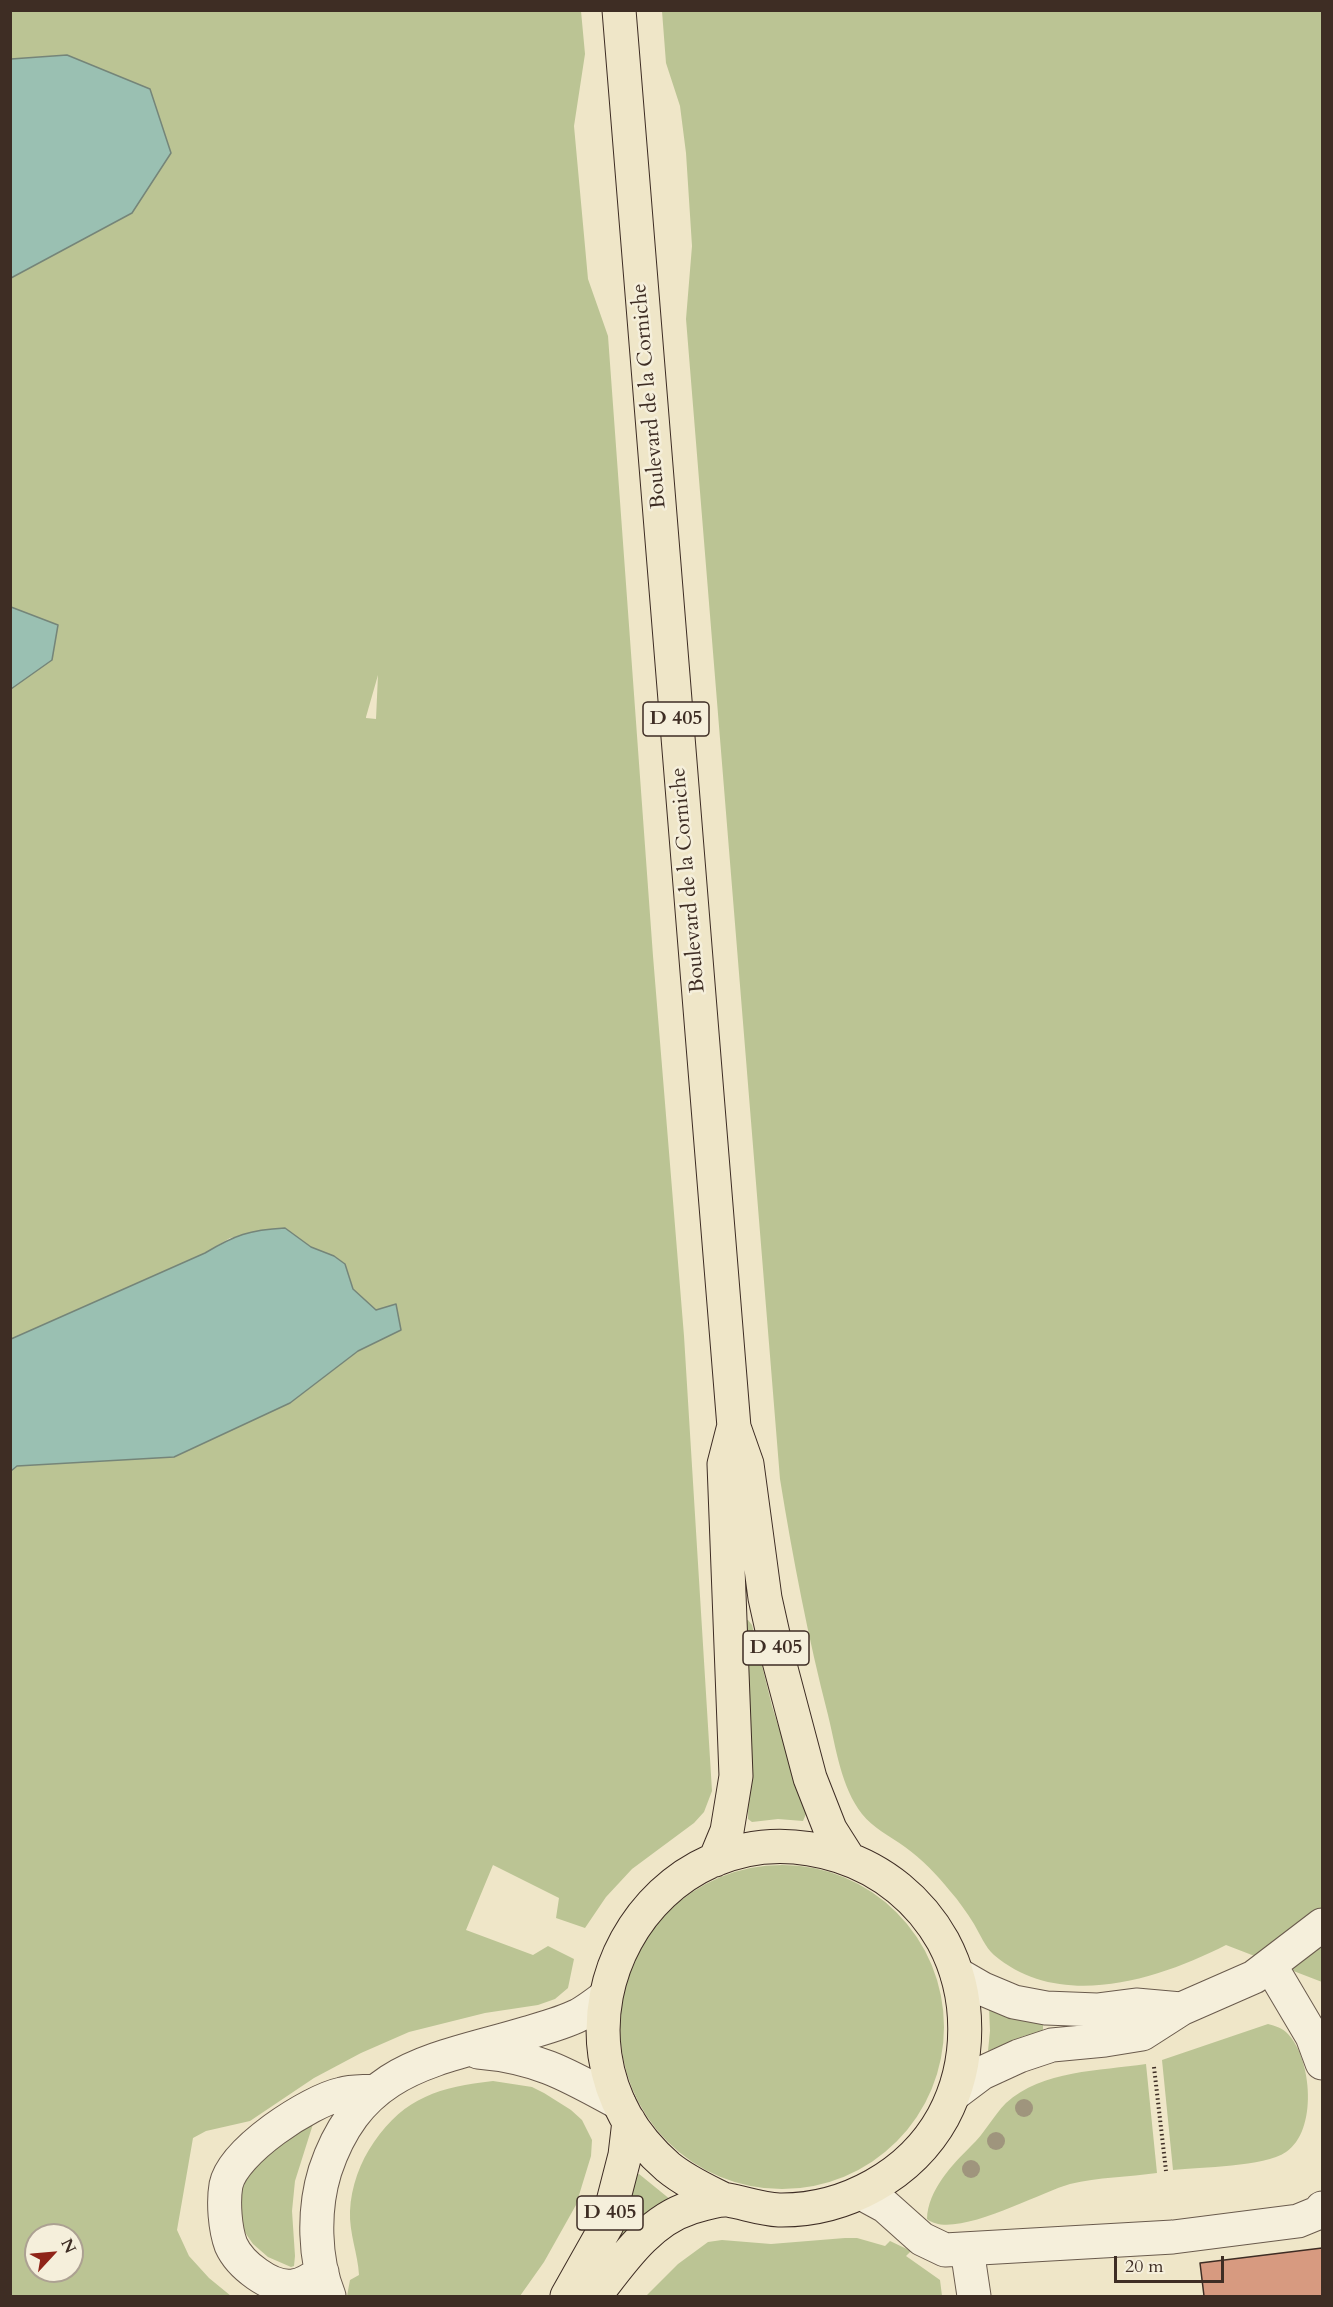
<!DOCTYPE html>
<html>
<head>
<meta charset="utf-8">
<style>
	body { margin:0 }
	#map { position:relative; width:1333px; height:2307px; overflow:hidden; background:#efe6c8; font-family:Cardo,serif }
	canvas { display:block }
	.frame { position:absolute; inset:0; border:12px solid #3e2d24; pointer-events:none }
	.north { position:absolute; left:24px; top:2223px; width:60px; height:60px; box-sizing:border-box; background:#f5efdb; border:2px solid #aca192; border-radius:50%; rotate:64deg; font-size:16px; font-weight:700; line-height:24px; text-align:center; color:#3e2d24 }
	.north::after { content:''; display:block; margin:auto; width:21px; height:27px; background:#8f2418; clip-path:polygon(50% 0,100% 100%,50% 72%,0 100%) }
	.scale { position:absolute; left:1114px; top:2256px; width:110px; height:27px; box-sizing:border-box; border:3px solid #3e2d24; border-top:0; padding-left:8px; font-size:18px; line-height:21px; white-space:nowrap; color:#3e2d24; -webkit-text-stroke:4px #f5efdb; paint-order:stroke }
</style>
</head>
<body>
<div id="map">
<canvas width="1333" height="2307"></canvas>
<div class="frame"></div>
<div class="north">N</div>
<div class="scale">20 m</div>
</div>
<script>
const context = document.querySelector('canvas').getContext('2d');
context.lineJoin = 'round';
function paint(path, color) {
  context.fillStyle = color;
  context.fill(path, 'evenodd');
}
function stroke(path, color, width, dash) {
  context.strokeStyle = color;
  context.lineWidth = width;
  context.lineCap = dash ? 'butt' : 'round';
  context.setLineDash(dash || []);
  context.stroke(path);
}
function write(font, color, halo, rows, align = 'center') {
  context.font = font + ' Cardo,serif';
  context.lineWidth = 5;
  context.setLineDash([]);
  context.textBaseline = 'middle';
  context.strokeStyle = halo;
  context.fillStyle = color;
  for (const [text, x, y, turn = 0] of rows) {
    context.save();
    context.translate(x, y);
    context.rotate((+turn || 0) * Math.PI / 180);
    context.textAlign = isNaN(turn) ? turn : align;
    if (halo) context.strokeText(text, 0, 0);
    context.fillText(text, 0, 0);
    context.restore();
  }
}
const green = new Path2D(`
	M10 11H581L585 54 574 126 588 279 608 336 653 956 684 1336 712 1791 704 1812 694 1823 632 1869 606 1897 585 1928 556 1918 559 1898 493 1865 466 1930 533 1955 548 1946 574 1959 568 1988 555 1999 538 2005 485 2013 409 2032 361 2053 314 2078 250 2121 206 2131 193 2138 177 2230 189 2256 209 2278 231 2296H11V1471L16 1466 290 1403 358 1351 401 1330 364 1301 353 1289 345 1264 334 1256 311 1247 284 1228 230 1238 205 1253 11 1339V278L132 213 67 55 11 59ZM378 675 376 719 366 718V717ZM36 2235H72V2271H36Z
	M662 11H1322V1982L1226 1945C1157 1980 1060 2011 994 1955 985 1947 980 1934 974 1924 967 1913 959 1901 950 1891 937 1875 922 1859 905 1847 890 1836 873 1828 862 1814 841 1787 836 1748 828 1715 808 1637 793 1559 780 1479L686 319 692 246 686 153 680 106 666 63Z
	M745 1620H748L752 1625 772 1706 806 1814 803 1821 778 1819 752 1822 748 1819 749 1752Z
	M620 2027a162 162 0 1 1 324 0a162 162 0 1 1-324 0Z
	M989 2007 1043 2019V2033L1024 2036 988 2051 990 2031Z
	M1268 2024C1275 2026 1283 2028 1288 2034 1312 2059 1318 2131 1286 2152 1264 2167 1201 2167 1173 2170L1162 2060Z
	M1146 2064 1157 2173C1129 2177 1098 2177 1070 2184 1038 2193 953 2241 927 2219 928 2190 952 2165 971 2146 985 2133 993 2116 1006 2103 1042 2070 1100 2071 1146 2064Z
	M493 2081 532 2087 544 2093 571 2110 582 2120 592 2140 591 2156 576 2205 544 2262 520 2296H347L350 2280 359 2275C358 2254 349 2233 350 2211 351 2187 360 2162 374 2142 405 2097 440 2087 493 2081Z
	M313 2124 295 2181 292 2211 295 2256 294 2266 291 2267 268 2257 253 2244 244 2231 236 2205 238 2188 275 2144Z
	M639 2174 671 2200 624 2237 619 2234 634 2175Z
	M845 2238H857L885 2246 890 2241 911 2251 906 2256 940 2280 942 2296H646L678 2264 708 2242 722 2240 771 2244Z`);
const water = new Path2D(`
	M67 55 150 89 171 153 132 213 11 278V59Z
	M11 607 58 625 52 660 11 689Z
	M285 1228 311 1247 334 1256 345 1264 353 1289 376 1310 396 1304 401 1330 358 1351 290 1403 174 1457 17 1466 11 1471V1339L205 1253C235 1235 249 1230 285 1228Z`);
const building = new Path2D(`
	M1322 2248V2296H1204L1200 2263Z`);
const path = new Path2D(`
	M1154 2067 1166 2171`);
const minor = new Path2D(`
	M1270 1965 1312 2036 1322 2063
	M957 1974 983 1989 1014 2002 1046 2008 1097 2010 1136 2005 1181 2009
	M478 2052C538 2057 568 2075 619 2103
	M954 2094 982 2073 1019 2056 1052 2045 1105 2040 1142 2034 1181 2009 1254 1977 1322 1925
	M861 2193 885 2206 922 2239 945 2250 1173 2237 1298 2221 1320 2212 1322 2208
	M967 2249 974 2296
	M322 2272C313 2278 304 2285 293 2286 271 2289 240 2265 231 2245 225 2229 223 2202 226 2185 233 2151 309 2101 342 2094 352 2091 364 2092 374 2091
	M329 2296C314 2259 313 2210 325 2171 360 2065 434 2061 527 2033 544 2028 563 2023 579 2015 588 2010 597 2003 605 1997`);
const major = new Path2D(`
	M619 10 734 1427 747 1464 765 1598 779 1661 810 1778 830 1829 849 1859
	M715 1860 727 1831 736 1776 724 1464 733 1429
	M567 2296 607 2225 625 2155 629 2121
	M595 2296C620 2264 648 2221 690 2208 700 2205 717 2199 728 2200 745 2203 761 2209 779 2210 845 2211 911 2175 943 2117 972 2063 972 1995 943 1941 920 1900 883 1870 839 1856 650 1796 518 2037 668 2167 685 2181 705 2190 725 2200`);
const trees = [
	[1024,2108],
	[996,2141],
	[971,2169]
];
const shields = [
	[676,719,66],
	[776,1648,66],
	[610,2213,66]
];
const shieldNames = [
	["D 405",676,719],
	["D 405",776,1648],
	["D 405",610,2213]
];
const streetNames = [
	["Boulevard de la Corniche",650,396,-95],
	["Boulevard de la Corniche",689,880,-95]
];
paint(green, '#bbc494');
paint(water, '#9ac0b2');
stroke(water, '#758579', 1.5);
paint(building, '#d79a80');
stroke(building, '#3e2d24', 1.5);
stroke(minor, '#6a5b4d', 35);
stroke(major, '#3e2d24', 35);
stroke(path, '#3e2d24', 4, [1.5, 3]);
stroke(minor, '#f5efdb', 33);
stroke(major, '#efe6c8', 33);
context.fillStyle = '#9f957d';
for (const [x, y] of trees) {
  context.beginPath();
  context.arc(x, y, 9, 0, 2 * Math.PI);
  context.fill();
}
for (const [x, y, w] of shields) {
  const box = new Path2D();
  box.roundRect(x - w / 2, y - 17, w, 34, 4.5);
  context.fillStyle = '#f5efdb';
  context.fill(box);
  stroke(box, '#3e2d24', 1.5);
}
write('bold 20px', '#3e2d24', null, shieldNames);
write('21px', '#3e2d24', '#f5efdb', streetNames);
</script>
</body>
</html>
